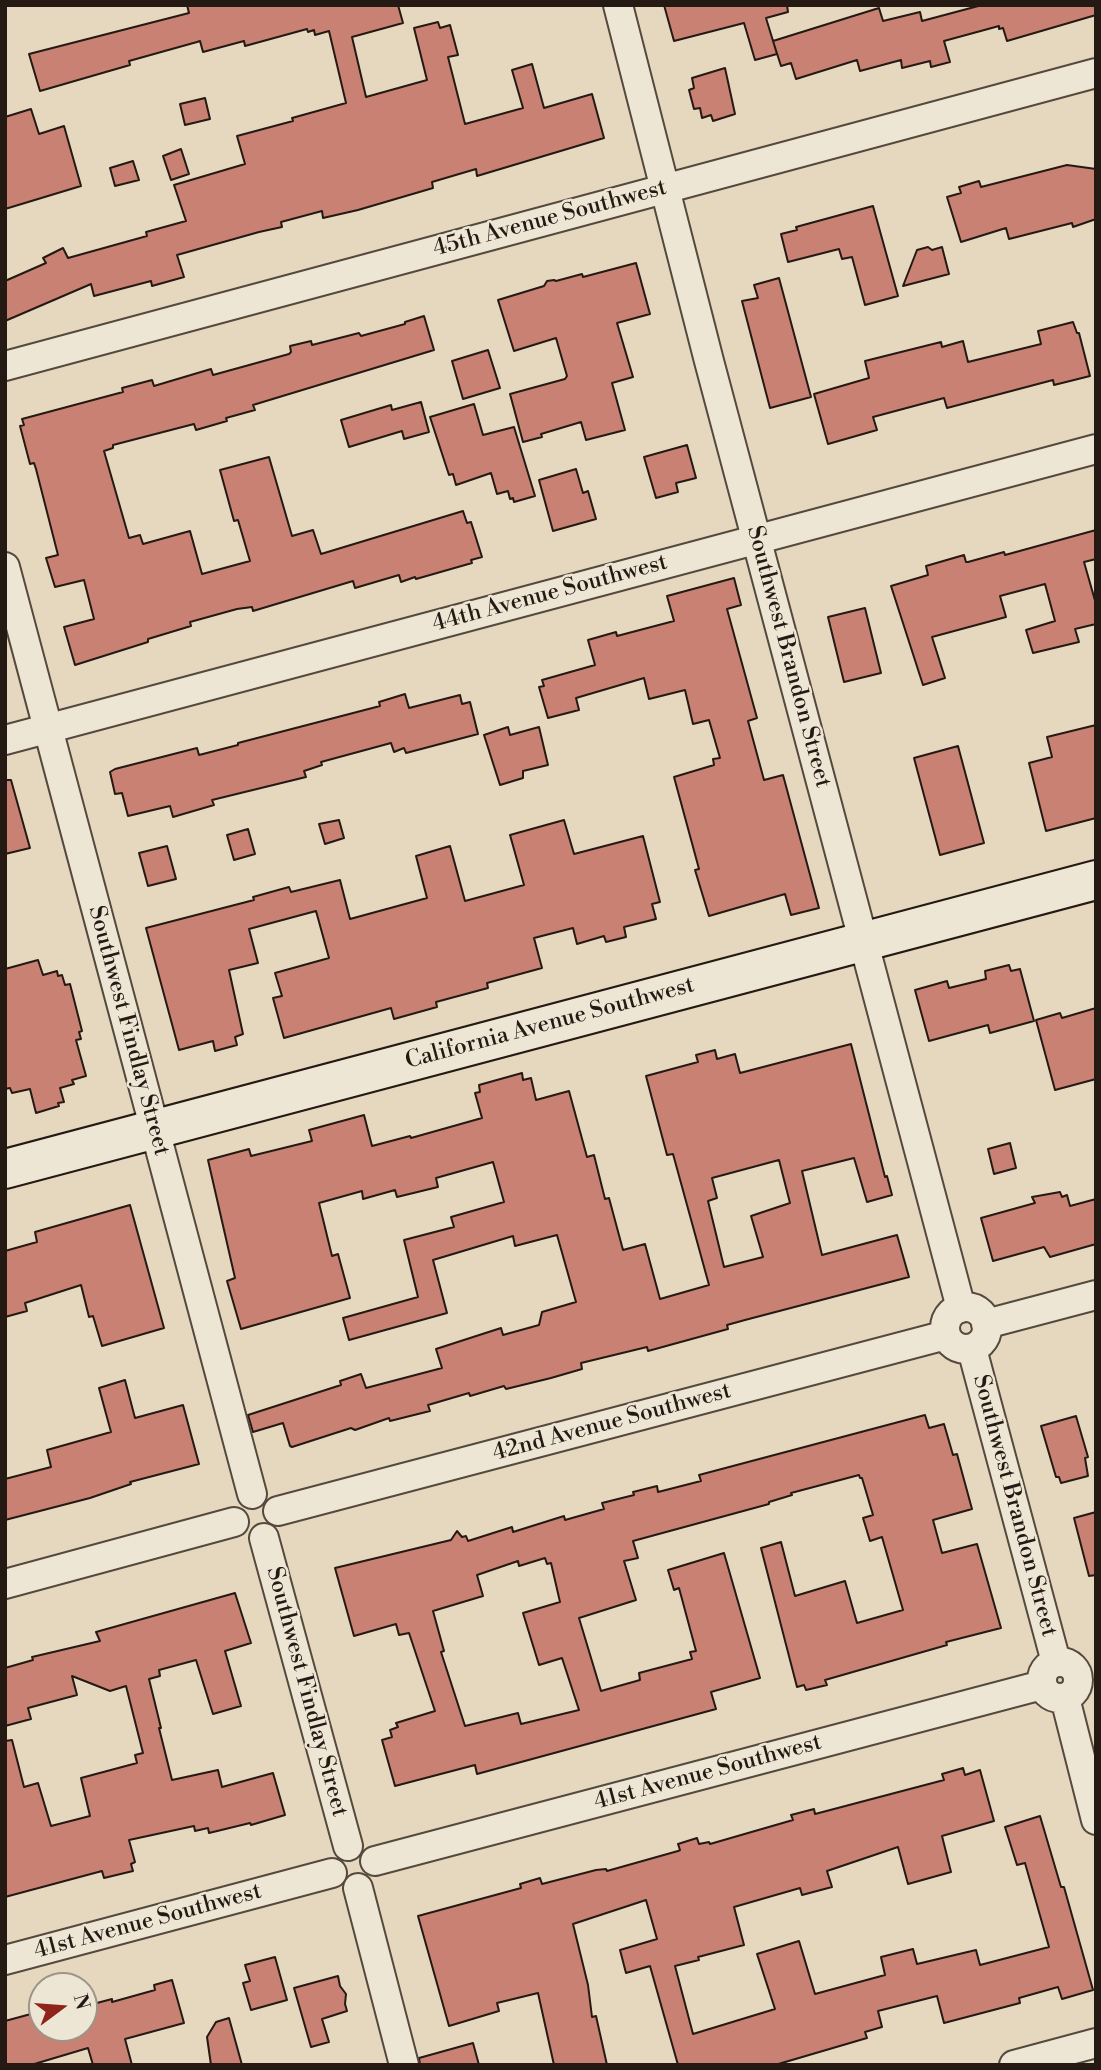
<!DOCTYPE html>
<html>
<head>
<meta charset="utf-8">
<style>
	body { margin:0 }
	#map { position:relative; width:1101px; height:2070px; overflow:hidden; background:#e5d8bf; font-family:"Libre Bodoni",serif }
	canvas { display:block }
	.frame { position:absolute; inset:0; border:7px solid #251913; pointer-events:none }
	.north { position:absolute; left:28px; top:1972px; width:70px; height:70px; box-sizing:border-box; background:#eee6d5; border:2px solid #9e9487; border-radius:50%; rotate:74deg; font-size:19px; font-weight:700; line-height:28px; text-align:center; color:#251913 }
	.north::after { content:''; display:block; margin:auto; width:24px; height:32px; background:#8f2418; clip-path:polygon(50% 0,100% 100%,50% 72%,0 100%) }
</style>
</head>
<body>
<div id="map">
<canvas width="1101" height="2070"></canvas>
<div class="frame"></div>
<div class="north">N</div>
</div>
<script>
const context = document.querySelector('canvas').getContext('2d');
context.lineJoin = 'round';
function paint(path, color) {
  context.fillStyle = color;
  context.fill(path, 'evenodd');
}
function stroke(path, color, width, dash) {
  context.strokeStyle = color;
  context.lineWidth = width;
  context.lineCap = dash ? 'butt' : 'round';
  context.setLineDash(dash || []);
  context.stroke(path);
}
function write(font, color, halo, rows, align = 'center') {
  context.font = font + ' "Libre Bodoni",serif';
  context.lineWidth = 5;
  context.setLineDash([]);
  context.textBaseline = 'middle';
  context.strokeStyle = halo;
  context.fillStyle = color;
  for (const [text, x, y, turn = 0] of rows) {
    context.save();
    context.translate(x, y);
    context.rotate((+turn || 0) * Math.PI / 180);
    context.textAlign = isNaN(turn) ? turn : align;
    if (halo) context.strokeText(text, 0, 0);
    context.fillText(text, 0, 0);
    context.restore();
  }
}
const building = new Path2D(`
	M187 5H398L403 23 352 37 366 97 427 80 414 28 438 22 440 28 450 25 458 55 448 57 465 124 523 108 512 70 532 64 544 108 592 94 604 138 477 176 476 169 432 182 433 188 358 210 323 218 322 211 281 222 282 227 259 232 177 255 184 277 152 286 151 281 94 296 91 284 5 321V281L46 263 43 258 63 248 68 258 147 236 146 232 186 221 174 185 245 164 237 136 293 121 292 118 346 103 329 31 315 35 314 30 308 32 307 29 245 46 244 41 203 52 200 41 197 42 129 61 130 65 40 91 29 54 189 13Z
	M664 5H787L788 12 766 18 777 54 755 60 744 23 674 41Z
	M982 5H1096V15L1007 41 1003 28 999 29V26L944 41 950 62 931 67 930 61 902 68 901 60 860 71 857 60 796 79 791 63 781 66 773 41 879 8 883 21 920 12 922 21Z
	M725 68 735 114 713 121 711 115 702 118 700 108 694 109 689 90 694 88 692 78Z
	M205 98 210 119 185 125 180 104Z
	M31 109 39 134 64 126 81 186 5 209V117Z
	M181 149 189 174 171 180 163 156Z
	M133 161 139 180 115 186 110 168Z
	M1067 165 1096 169V219L1073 227 1072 223 1009 239 1006 228 961 242 947 197 961 193 959 187 979 181 981 187Z
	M873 206 898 296 865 305 852 257 842 259 839 249 788 262 781 234 797 230 796 227Z
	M928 247 932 250 942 247 949 274 903 286 917 250Z
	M636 263 650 314 617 323 633 377 612 383 625 430 586 440 581 422 541 434 542 437 523 442 510 394 565 379 567 376 556 338 514 351 498 300 544 286 547 281 554 280 556 281 582 274 583 277Z
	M779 278 811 397 770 408 742 301 758 298 754 285Z
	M424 316 434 350 253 405 255 410 226 418 227 421 196 430 194 424 113 445V448L104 451 129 538 140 535 143 544 190 531 202 574 250 561 238 520 234 521 220 470 269 457 292 536 313 530 321 554 463 511 467 523 471 522 482 557 471 560 472 563 416 579 415 577 401 582 399 575 355 588 353 581 253 611 252 607 237 609 190 622 191 626 148 639V642L75 665 64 627 94 619 84 580 55 587 46 558 58 555 36 469 34 463 30 464 20 426 24 425 22 419 123 392 122 388 152 380 154 386 211 369 213 375 289 354 291 352 290 346 311 341 312 345 359 333 361 336 405 324V322Z
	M1073 322 1077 333H1079L1090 376 1054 385 1053 380 947 408 944 398 873 417 877 430 828 444 814 394 869 378 865 361 941 342 942 347 963 341 968 362 1041 344 1038 331Z
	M488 350 500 388 463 399 452 361Z
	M421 402 429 432 404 439 402 431 349 447 341 420 391 405 392 410Z
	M474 404 483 435 514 427 535 496 514 502 513 498 510 499 508 491 497 494 491 473 456 485 453 474 449 475 430 417Z
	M687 445 696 478 676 483 678 492 656 498 644 457Z
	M576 469 583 493 588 491 596 519 553 531 539 480Z
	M1096 530V559L1084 562 1096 604V624L1075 629 1079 642 1033 653 1026 630 1055 621 1045 584 1000 596 1006 617 932 637 945 678 923 685 891 586 928 575 926 566 964 555 966 562H968L1004 552 1005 555Z
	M734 578 741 605 727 609 757 718 748 721 764 780 783 775 819 908 791 915 785 894 709 916 695 870 699 869 674 777 714 765 713 759 720 758 709 720 693 724 685 690 649 699 644 678 576 698 579 710 548 718 539 687 544 686 542 680 595 665 588 640 616 632 617 636 674 621 667 596Z
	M865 608 881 673 844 682 828 617Z
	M405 694 409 708 460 695 462 704 470 702 478 734 406 753 404 748 394 752 391 743 321 762 322 765 304 771 306 777 212 800 214 805 173 817 170 806 128 816 122 793 115 794 110 772 115 769 197 748 199 755 238 745V743L380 706 379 702Z
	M1096 725V818L1046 831 1029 763 1052 757 1047 737Z
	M508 727 510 735 539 727 548 765 523 771V778L500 785 484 735Z
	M958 746 984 843 940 855 914 758Z
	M5 780H11L30 848 5 854Z
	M339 820 344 838 325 844 319 824Z
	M564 820 574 854 643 836 660 902 652 904 656 919 624 927 626 937 606 942 604 936 577 944 573 928 534 938 542 968 487 983 488 988 436 1002 437 1007 394 1019 391 1008 284 1038 273 998 282 996 275 973 329 958 316 911 249 929 258 963 229 970 243 1034 235 1037 237 1045 215 1051 213 1041 179 1050 146 928 254 900 253 897 289 887 291 892 340 880 350 919 427 898 416 856 450 846 465 901 524 885 510 835Z
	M248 829 255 854 234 860 227 835Z
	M167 846 176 879 148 886 139 853Z
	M38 960 43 975 57 971 58 976 62 975 65 985 70 984 82 1031 79 1032 81 1039 76 1040 86 1076 72 1080 74 1084 60 1088 64 1102 58 1103 59 1106 36 1113 30 1089 12 1093 10 1088 5 1089V969Z
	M1009 965 1011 971 1020 969 1034 1021 990 1033 988 1025 929 1041 915 990 947 981 949 988 986 979 985 971Z
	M1096 1008V1079L1055 1090 1036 1020 1060 1013 1062 1018Z
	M851 1044 885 1177 887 1176 892 1195 867 1202 854 1158 802 1171 822 1255 897 1235 909 1277 745 1320 727 1325 728 1329 648 1351 647 1347 581 1363 582 1369 551 1378 506 1389 504 1386 470 1396 469 1393 428 1405 430 1411 390 1421 389 1418 355 1430 351 1428 292 1447 290 1446 283 1423 253 1432 248 1415 341 1385 340 1381 361 1374 366 1388 442 1368 436 1349 501 1328 503 1335 539 1325 542 1312 576 1302 557 1235 515 1246 513 1236 433 1260 447 1313 349 1340 343 1318 418 1297 404 1240 454 1227 451 1217 504 1202 493 1162 436 1178 438 1187 397 1197 395 1190 363 1199 362 1191 319 1203 332 1256 338 1254 350 1298 241 1329 227 1281 235 1278 208 1160 249 1149 251 1156 312 1141 309 1130 364 1115 372 1146 410 1136 411 1138 482 1118 475 1093 480 1092 479 1085 522 1073 523 1080 531 1078 536 1100 569 1091 587 1157 594 1155 605 1199 609 1198 623 1250 645 1244 660 1299 709 1285 673 1154 667 1155 646 1076 698 1062 696 1055 715 1050 717 1059 735 1054 740 1073ZM779 1160 790 1203 751 1216 763 1257 724 1267 708 1201 717 1198 712 1178Z
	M1010 1143 1016 1168 994 1174 988 1149Z
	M1060 1192 1062 1197 1067 1195 1070 1206 1096 1199V1244L1050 1257 1044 1247 993 1261 981 1218 1035 1203 1032 1197Z
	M130 1205 164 1328 102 1346 93 1316 89 1317 81 1285 25 1303 27 1311 5 1317V1251L37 1242 35 1232Z
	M125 1380 135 1418 183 1405 199 1464 130 1482 131 1484 90 1498 5 1520V1479L51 1467 47 1450 111 1432 99 1388Z
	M925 1415 929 1428 944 1424 953 1455 957 1454 972 1509 933 1520 942 1553 977 1544 1001 1628 946 1642 947 1645 825 1680 827 1685 806 1690 804 1685 797 1687 761 1548 781 1542 795 1596 845 1581 857 1623 903 1610 882 1537 870 1541 863 1518 873 1515 862 1478H860L859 1475 791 1493 792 1495 769 1502V1504L633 1541 638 1558 624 1561 636 1600 579 1618 601 1691 640 1680 639 1673 692 1659 690 1652 696 1651 679 1588 674 1590 668 1570 724 1553 760 1678 711 1692 716 1709 477 1774 475 1765 395 1786 382 1740 392 1737 390 1730 398 1727 396 1723 435 1711 409 1633 399 1635 396 1624 354 1636 335 1568 451 1540 457 1531 462 1537 466 1536 468 1541 512 1527 513 1532 564 1516 565 1520 604 1509 602 1503 634 1495 633 1492 657 1486 658 1492 701 1481 699 1475ZM545 1558 547 1564 551 1563 560 1602 523 1613 539 1665 562 1658 579 1710 521 1724 518 1713 465 1726 441 1652 444 1651 433 1611 483 1596 477 1575 518 1561 519 1566Z
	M1076 1416 1088 1457 1085 1458 1088 1476 1061 1483 1059 1477H1056L1041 1426Z
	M1096 1512V1575L1089 1576 1074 1518Z
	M235 1593 251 1643 225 1651 241 1706 213 1714 196 1660 159 1670 160 1676 149 1679 161 1728H159L172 1780 218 1770 222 1787 273 1773 285 1815 251 1825 250 1823 209 1833 208 1828 195 1831 194 1826 129 1840 135 1862 131 1864 133 1871 104 1878 102 1871 5 1897V1741L12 1740 24 1787 38 1783 51 1826 90 1816 81 1778 137 1763 135 1755 143 1753 126 1686 110 1691 72 1676 77 1695 28 1708 31 1719 5 1726V1668L33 1660 32 1657 100 1641 96 1632Z
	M963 1768 965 1775 980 1770 994 1821 942 1836 951 1872 908 1884 898 1847 827 1871 832 1887 802 1895 800 1888 734 1907 744 1945 698 1957 699 1960 675 1966 693 2034 775 2009 757 1954 799 1941 815 1994 885 1975 881 1957 913 1949 917 1964 976 1950 980 1965 1049 1947 1025 1863 1017 1865 1005 1827 1040 1816 1061 1887H1064L1093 1990 1062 1999 1058 1987 1019 1998 1020 2003 944 2023 937 1996 878 2011 882 2027 865 2032 867 2038 775 2065H678L650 1966 626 1973 620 1950 657 1939 646 1900 573 1924 588 1985 592 2017 596 2016 607 2065H554L538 1993 497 2003 499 2011 449 2026 418 1916 521 1888 520 1884 540 1878 542 1884 596 1870 606 1869 607 1871 678 1851 680 1850 678 1844 697 1838 699 1844 709 1842 710 1844 793 1820 791 1815 814 1809 815 1814 944 1780 942 1774Z
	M275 1957 287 2000 251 2010 243 1983 250 1981 245 1965Z
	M338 1976 340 1986 346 1994 345 2004 347 2011 322 2019 329 2042 311 2047 294 1988Z
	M172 1980 184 2023 125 2039 132 2065H93L88 2048 31 2065H5V2021L42 2011V2028H84V2014L95 2011 93 2004 112 1999V2002L155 1990 154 1985Z
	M229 2018 242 2065H211L207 2037 216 2022Z
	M473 2043 479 2065H420L419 2058Z`);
const minor = new Path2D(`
	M618 5 709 361 961 1308
	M5 366 1096 73
	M5 567 252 1494
	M5 740 1096 449
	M945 1328a21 21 0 1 1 42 0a21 21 0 1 1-42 0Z
	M986 1324 1096 1295
	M972 1349 1056 1662
	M278 1511 946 1335
	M264 1538 348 1846
	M5 1584 234 1522
	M1042 1680a18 18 0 1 1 36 0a18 18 0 1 1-36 0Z
	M1065 1698 1096 1820
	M375 1861 1042 1685
	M358 1888 404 2065
	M5 1960 332 1873
	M1014 2065 1096 2043`);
const secondary = new Path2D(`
	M5 1169 1096 880`);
const streetNames = [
	["45th Avenue Southwest",550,219,-15],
	["44th Avenue Southwest",550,594,-15],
	["Southwest Brandon Street",788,657,75],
	["California Avenue Southwest",550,1024,-15],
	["Southwest Findlay Street",128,1031,75],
	["42nd Avenue Southwest",612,1423,-15],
	["Southwest Brandon Street",1014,1506,75],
	["Southwest Findlay Street",306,1692,75],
	["41st Avenue Southwest",708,1773,-15],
	["41st Avenue Southwest",148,1922,-15]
];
paint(building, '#c98173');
stroke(building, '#251913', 2);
stroke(minor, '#55493e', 32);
stroke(secondary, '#251913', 42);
stroke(minor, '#eee6d5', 28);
stroke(secondary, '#eee6d5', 38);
write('23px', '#251913', '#eee6d5', streetNames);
</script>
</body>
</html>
